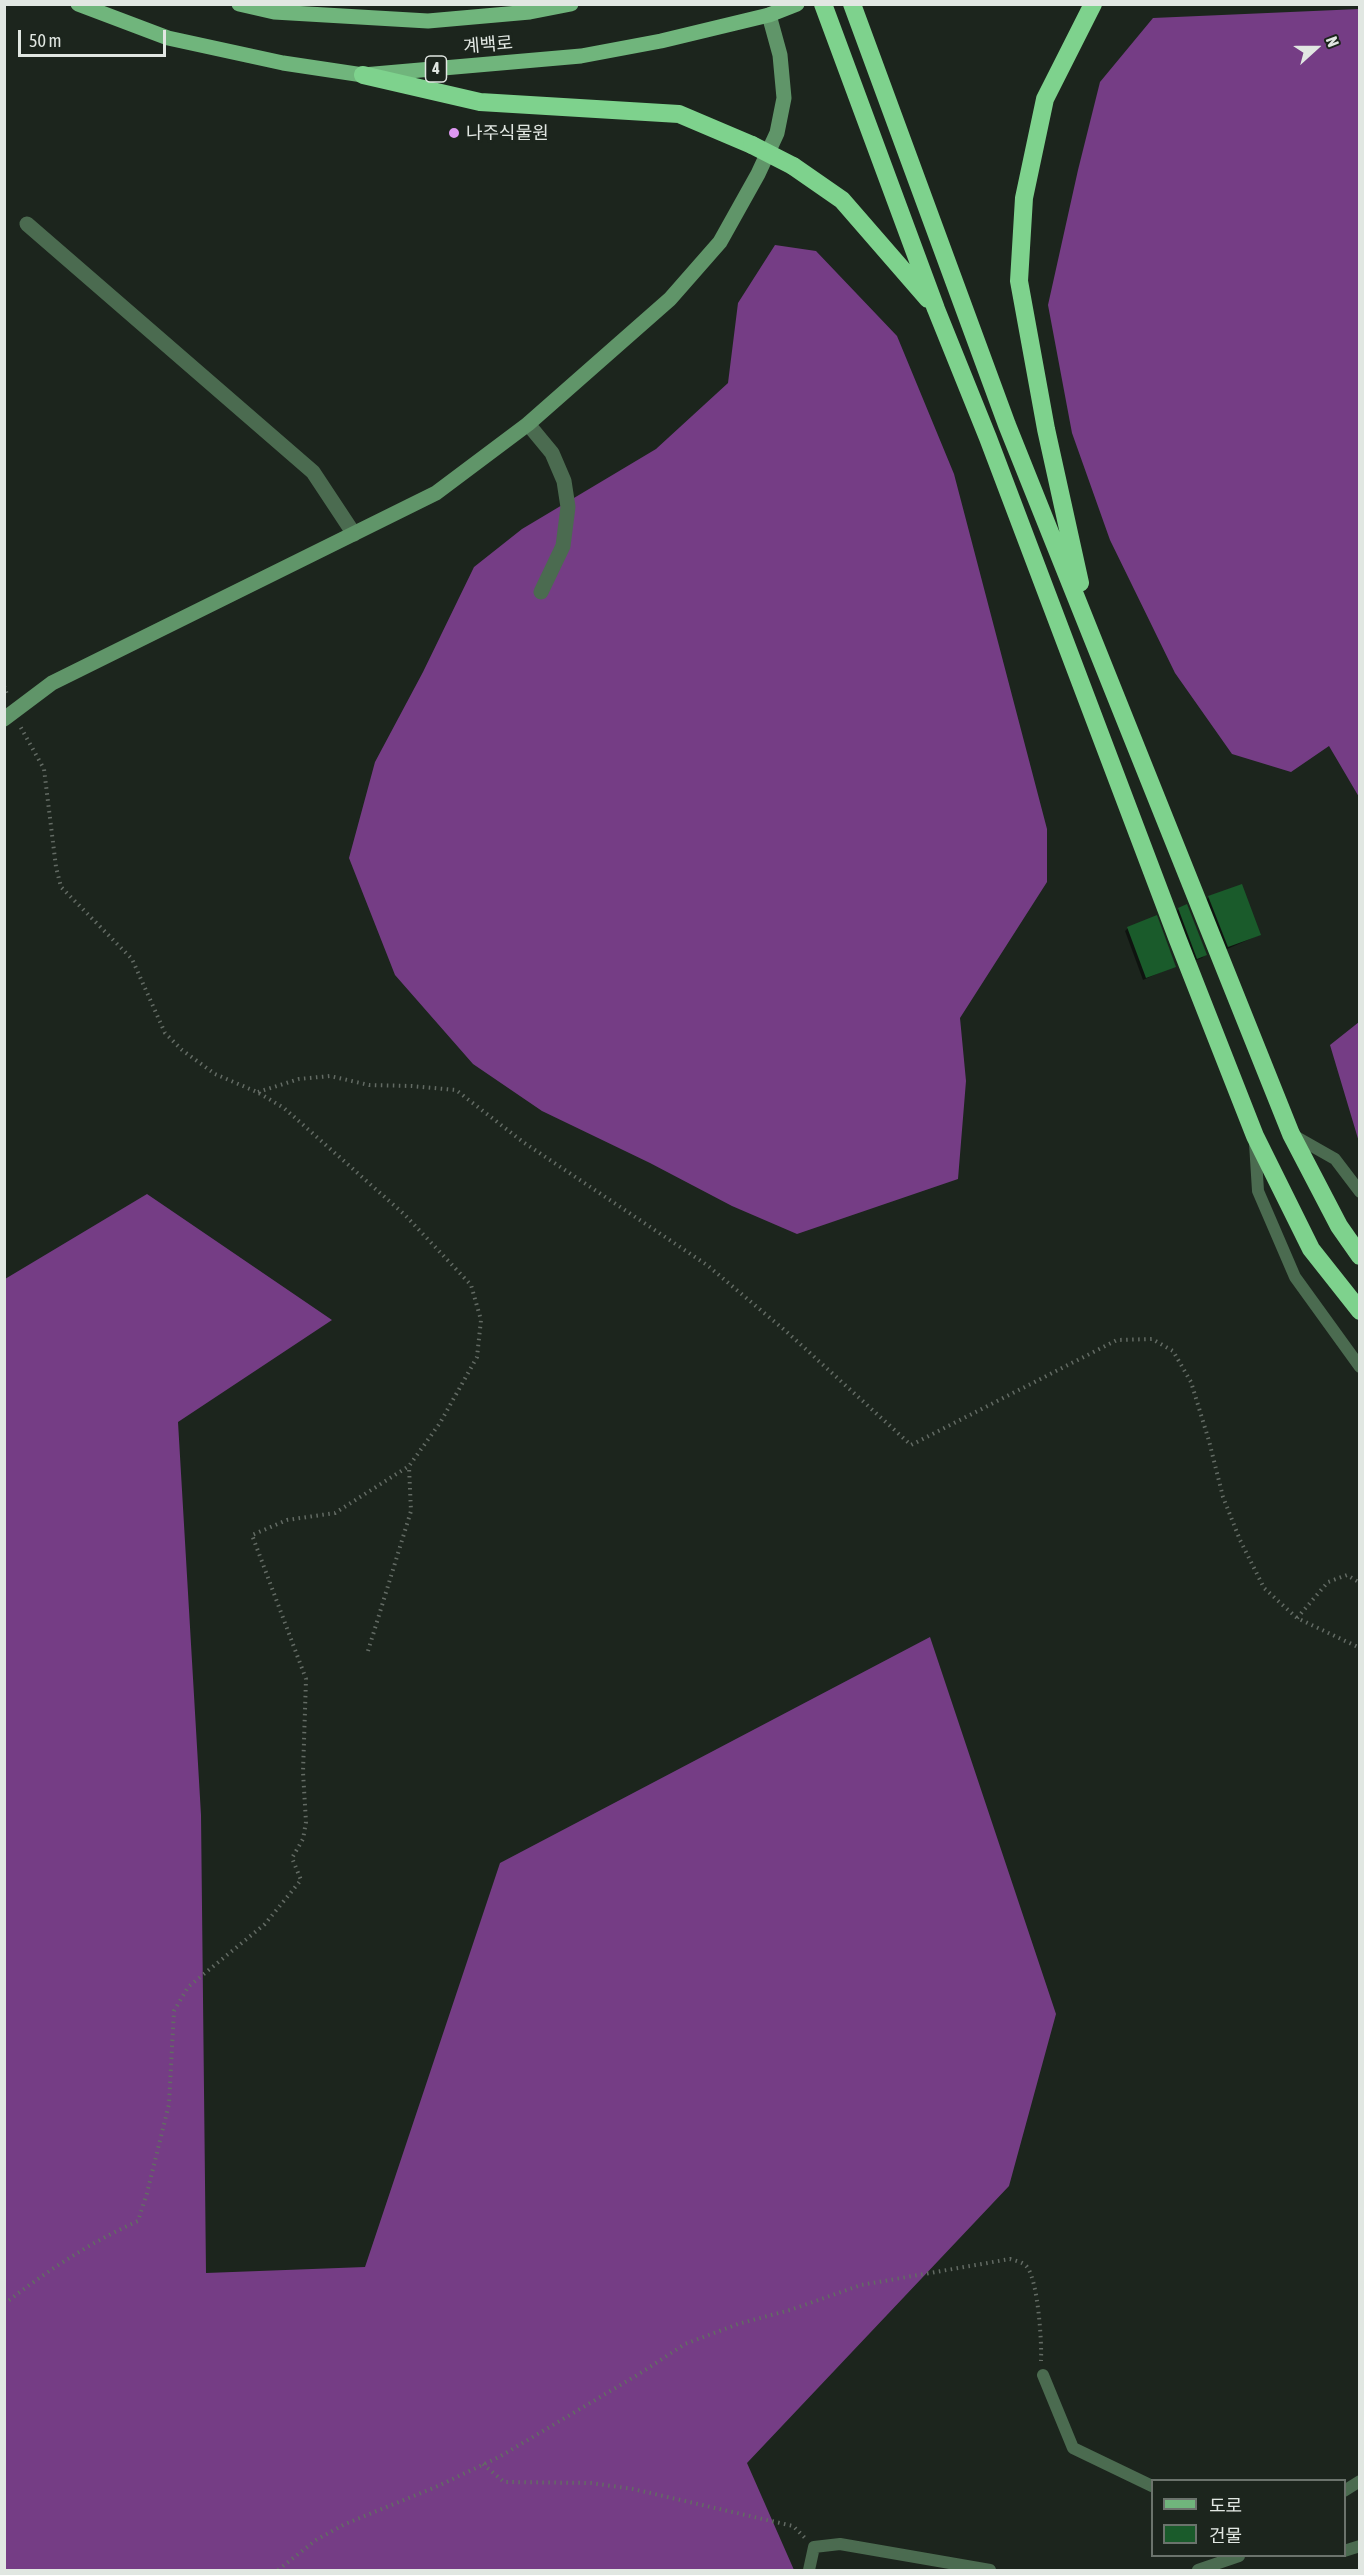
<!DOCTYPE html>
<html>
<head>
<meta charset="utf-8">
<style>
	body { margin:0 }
	#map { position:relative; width:1364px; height:2575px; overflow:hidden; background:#1c251d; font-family:"Asap Condensed","Noto Sans KR",sans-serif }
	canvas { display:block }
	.frame { position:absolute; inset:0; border:6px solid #e1e7e2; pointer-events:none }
	.legend { position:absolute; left:1151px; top:2479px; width:195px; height:78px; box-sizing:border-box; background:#1c251d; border:2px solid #6b736c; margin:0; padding:8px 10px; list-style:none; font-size:18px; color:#e1e7e2 }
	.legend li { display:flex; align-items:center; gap:12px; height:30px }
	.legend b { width:30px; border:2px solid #6b736c }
	.north { position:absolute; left:1286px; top:18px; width:60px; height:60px; -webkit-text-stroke:4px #1c251d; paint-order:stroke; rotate:69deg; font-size:16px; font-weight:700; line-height:24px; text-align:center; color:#e1e7e2 }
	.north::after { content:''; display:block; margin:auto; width:21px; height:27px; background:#e1e7e2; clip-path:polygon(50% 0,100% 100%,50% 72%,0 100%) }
	.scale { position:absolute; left:18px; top:30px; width:148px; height:27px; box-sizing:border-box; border:3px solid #e1e7e2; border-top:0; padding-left:8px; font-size:18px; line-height:21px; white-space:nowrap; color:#e1e7e2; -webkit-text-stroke:4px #1c251d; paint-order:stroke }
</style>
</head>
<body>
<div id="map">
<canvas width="1364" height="2575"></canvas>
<div class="frame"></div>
<ul class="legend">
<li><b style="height:8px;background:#70b57c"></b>도로</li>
<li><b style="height:16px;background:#1a5b2b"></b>건물</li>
</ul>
<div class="north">N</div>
<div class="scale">50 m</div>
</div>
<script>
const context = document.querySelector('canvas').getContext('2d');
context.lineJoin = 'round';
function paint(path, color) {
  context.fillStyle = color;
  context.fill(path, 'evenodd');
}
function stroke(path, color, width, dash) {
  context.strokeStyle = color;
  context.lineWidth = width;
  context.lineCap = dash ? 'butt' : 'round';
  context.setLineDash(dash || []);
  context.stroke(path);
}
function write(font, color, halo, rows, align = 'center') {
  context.font = font + ' "Asap Condensed","Noto Sans KR",sans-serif';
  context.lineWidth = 6;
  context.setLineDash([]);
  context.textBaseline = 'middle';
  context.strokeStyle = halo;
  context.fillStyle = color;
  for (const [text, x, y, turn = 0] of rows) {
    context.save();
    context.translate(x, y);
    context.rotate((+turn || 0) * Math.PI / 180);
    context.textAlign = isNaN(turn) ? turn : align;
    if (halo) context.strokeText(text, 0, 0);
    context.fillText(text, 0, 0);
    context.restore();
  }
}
const forest = new Path2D(`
	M1359 9H1360L1359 797 1329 746 1291 772 1232 754 1175 673 1110 540 1072 433 1048 305 1078 170 1100 82 1153 18Z
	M775 245 816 251 897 336 954 474 1047 829V882L960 1018 966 1081 958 1179 797 1234 732 1206 650 1163 542 1111 473 1064 395 975 349 858 375 762 423 672 474 567 522 529 656 449 728 383 738 303Z
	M1359 1022V1142L1330 1045Z
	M147 1194 332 1320 178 1422 201 1815 206 2273 365 2267 500 1863 930 1637 1056 2014 1009 2186 747 2463 794 2570H5V1279Z`);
const shadow = new Path2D(`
	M1209 897 1259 935 1225 950 1205 901Z
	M1179 909 1205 955 1202 958 1194 961 1175 912Z
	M1128 928 1175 966 1143 980 1125 931Z`);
const building = new Path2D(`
	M1242 884 1261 935 1228 947 1208 896Z
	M1187 904 1207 955 1197 959 1178 908Z
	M1157 915 1176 967 1146 978 1127 927Z`);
const path = new Path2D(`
	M4 686 8 697
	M258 1092 299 1079 330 1076 369 1085 411 1086 456 1090 523 1142 707 1265 788 1333 911 1445 1117 1340 1152 1339 1173 1351 1191 1382 1209 1441 1223 1497 1240 1540 1264 1588 1297 1618 1360 1648
	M1297 1618 1328 1582 1347 1575 1360 1583
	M368 1651 411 1511 409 1467
	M4 2304C47 2271 89 2243 138 2221L147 2193 169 2104 174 2011 188 1987 265 1924 301 1880 292 1858 303 1839 306 1822 303 1772 306 1679 252 1535 287 1520 335 1513 409 1466 440 1423 477 1357 481 1320 471 1285 405 1215 284 1108 257 1092 215 1074 182 1050 165 1033 132 959 61 887 56 867 44 769 20 726
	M483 2464 504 2482 591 2483 633 2489 793 2526 805 2538
	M278 2570 316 2540 345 2524 438 2486 499 2457 639 2374 685 2344 738 2324 790 2310 861 2285 1010 2259C1016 2261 1023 2262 1027 2267 1038 2281 1042 2342 1041 2361`);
const lane = new Path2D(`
	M1291 1134 1335 1159 1360 1192
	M1255 1143 1258 1191 1295 1277 1360 1367
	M1043 2375 1073 2448 1152 2486
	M1344 2491 1360 2481
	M1344 2551 1360 2546
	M809 2570 814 2547 840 2544 990 2570
	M1198 2570 1239 2556`);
const street = new Path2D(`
	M27 224 313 472 354 534
	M528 424 552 453 564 481 568 507 563 546 541 592`);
const secondary = new Path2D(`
	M4 719 52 683 436 493 528 424 670 299 720 242 758 174 777 133 784 98 780 55 769 15`);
const primary = new Path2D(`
	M78 4 168 38 283 63 363 75 581 56 661 41 769 15 797 4
	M239 4 274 12 428 21 530 12 571 4`);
const highway = new Path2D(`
	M823 4 936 309 988 438 1178 940 1255 1136 1311 1249 1360 1311
	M852 4 1007 425 1291 1134 1339 1226 1360 1256
	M363 75 480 102 679 114 752 145
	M793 166 842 200 928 299
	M1080 583 1046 429 1019 281 1024 198 1045 99 1093 4`);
const highwayBridge = new Path2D(`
	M752 145 793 166`);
const markers = [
	[454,133,6,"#de98f2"]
];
const shields = [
	[436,69,21]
];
const shieldNames = [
	["4",436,69]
];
const streetNames = [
	["계백로",488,45,-5]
];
const poiNames = [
	["나주식물원",466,133]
];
paint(forest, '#753d85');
paint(shadow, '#0007');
paint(building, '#1a5b2b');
stroke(path, '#636b64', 4, [1.5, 4.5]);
stroke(lane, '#4b6b50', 12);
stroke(street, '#4b6b50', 15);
stroke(secondary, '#609569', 15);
stroke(primary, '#70b57c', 15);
stroke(highway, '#7ed28d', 18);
stroke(highwayBridge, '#7ed28d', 18);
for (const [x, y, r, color] of markers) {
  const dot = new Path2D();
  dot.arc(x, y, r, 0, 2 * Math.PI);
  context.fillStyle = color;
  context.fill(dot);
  stroke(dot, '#1c251d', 2);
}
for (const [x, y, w] of shields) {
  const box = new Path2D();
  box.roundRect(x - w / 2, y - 13, w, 26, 4.5);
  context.fillStyle = '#1c251d';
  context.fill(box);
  stroke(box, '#e1e7e2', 1.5);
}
write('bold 16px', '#e1e7e2', null, shieldNames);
write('18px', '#e1e7e2', '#1c251d', streetNames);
write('18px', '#e1e7e2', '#1c251d', poiNames, 'left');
</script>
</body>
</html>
